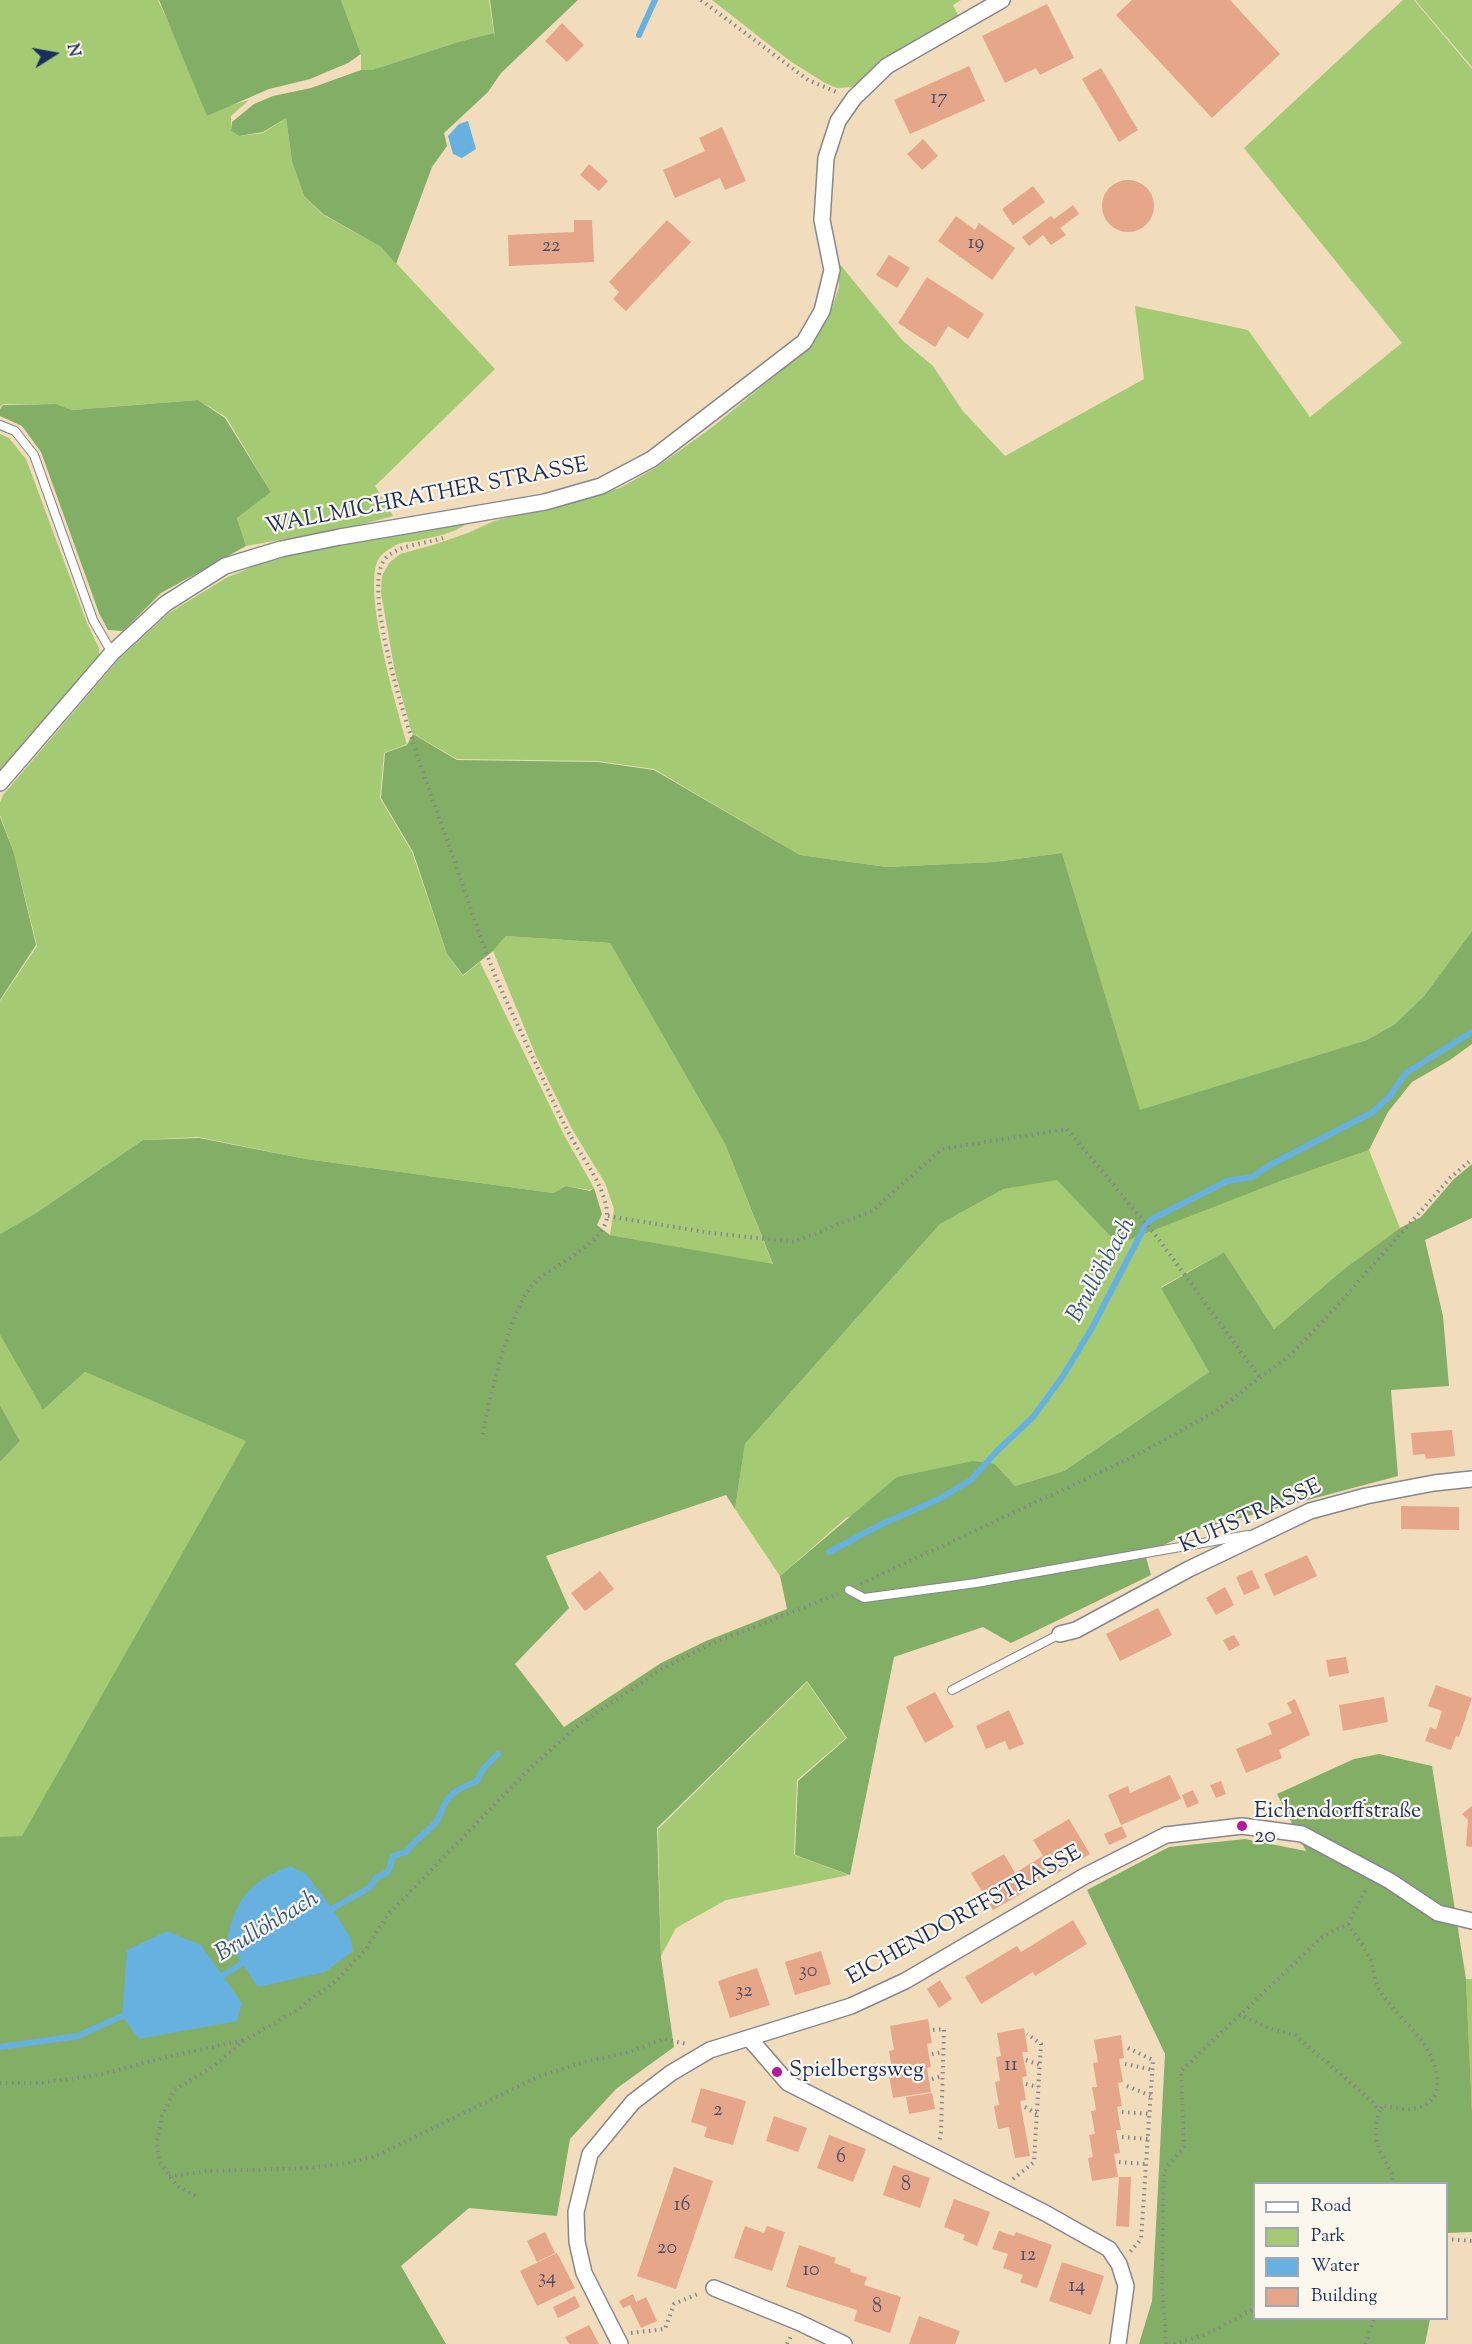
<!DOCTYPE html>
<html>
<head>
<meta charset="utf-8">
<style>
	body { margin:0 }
	#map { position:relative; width:1472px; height:2344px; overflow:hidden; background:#f1ddbc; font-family:"Sorts Mill Goudy",serif }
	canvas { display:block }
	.legend { position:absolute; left:1253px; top:2182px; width:195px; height:138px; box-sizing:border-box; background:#fbf7ec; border:2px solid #a1a7b3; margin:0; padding:8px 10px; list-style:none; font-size:18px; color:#1b2f5e }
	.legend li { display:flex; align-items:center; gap:12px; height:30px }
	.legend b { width:30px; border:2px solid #a1a7b3 }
	.north { position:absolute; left:24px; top:24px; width:60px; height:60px; -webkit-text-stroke:4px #fbf7ec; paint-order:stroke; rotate:79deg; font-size:16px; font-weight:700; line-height:24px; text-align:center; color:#1b2f5e }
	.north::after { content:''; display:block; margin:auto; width:21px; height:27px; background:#1b2f5e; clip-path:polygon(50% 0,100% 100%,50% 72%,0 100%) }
</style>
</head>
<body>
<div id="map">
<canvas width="1472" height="2344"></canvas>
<ul class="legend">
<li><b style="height:8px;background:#fff"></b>Road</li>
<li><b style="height:16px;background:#a4ca74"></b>Park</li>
<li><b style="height:16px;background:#67b1e0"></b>Water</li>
<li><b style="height:16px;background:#e6a689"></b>Building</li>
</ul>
<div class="north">N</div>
</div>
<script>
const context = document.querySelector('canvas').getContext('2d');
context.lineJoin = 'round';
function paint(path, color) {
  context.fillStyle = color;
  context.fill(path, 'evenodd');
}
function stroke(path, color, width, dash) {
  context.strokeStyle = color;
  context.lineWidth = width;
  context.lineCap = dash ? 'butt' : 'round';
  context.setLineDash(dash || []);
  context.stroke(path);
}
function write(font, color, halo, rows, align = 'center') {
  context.font = font + ' "Sorts Mill Goudy",serif';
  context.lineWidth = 4.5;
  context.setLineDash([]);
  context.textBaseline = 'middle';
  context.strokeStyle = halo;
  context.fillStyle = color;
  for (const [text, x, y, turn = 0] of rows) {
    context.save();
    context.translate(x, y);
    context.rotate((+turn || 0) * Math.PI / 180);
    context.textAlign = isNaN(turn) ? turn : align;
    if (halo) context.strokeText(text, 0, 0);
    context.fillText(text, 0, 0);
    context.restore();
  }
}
const green = new Path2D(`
	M0 0H158L188 66 207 116 228 106 249 100 231 116V131L239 136 263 133 286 118 292 160 304 196 322 214 381 247 495 369 375 486 393 516 356 526 246 546 237 518 271 492 226 417 198 400 72 410 56 404H3L0 407Z
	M341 0H489L494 33 458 42 372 70H361V54Z
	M712 0H961L953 5 959 17 924 35 883 61 852 87 837 88 825 83 790 61Z
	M1403 0H1414L1472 69V931L1424 996 1395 1024 1367 1040 1140 1111 1062 853 994 862 887 867 800 855 654 769 597 761 457 759 412 733 395 672 381 593 382 576 389 563 400 554 433 545 468 533 494 521 620 488 657 467 715 425 809 347 829 317 839 287 838 262 903 341 933 366 962 410 1005 456 1144 379 1135 306 1248 330 1310 417 1402 343 1244 148Z
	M1415 0H1472V67Z
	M0 434 9 438 26 459 87 623 99 648V658L0 773Z
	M468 523C453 534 433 537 415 541 408 542 399 542 393 547 389 549 382 554 379 558 361 588 397 708 407 744L384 753 380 798 412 852 447 954 463 976 480 962 564 1135 594 1188 589 1190 566 1186 553 1193 306 1159 198 1137 143 1140 36 1213 0 1234V1001L37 946 14 853 0 815V803L3 795 118 660 169 613 226 578 254 566 286 557 359 540Z
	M506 936 610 943 725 1144 773 1265 610 1235 614 1209 605 1183 572 1129 536 1056 493 951Z
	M1369 1150 1400 1228 1345 1268 1274 1329 1224 1252 1161 1287 1209 1372 1064 1471 1015 1486 995 1464 846 1518 780 1576 735 1509 745 1444 940 1224 1004 1189 1057 1179 1278 1182Z
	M0 1335 43 1410 85 1372 247 1441 22 1837H0V1462L20 1441 0 1405Z
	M807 1682 846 1738 797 1780 794 1855 849 1875 726 1900 676 1928 661 1956 658 1829Z
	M1466 1979H1472V2113Z`);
const forest = new Path2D(`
	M159 0H341L361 54 348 63 310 79 269 89 207 116Z
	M490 0H578L501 73 488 92 444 133 447 146 432 167 396 264 381 247 323 214 304 196 292 161 286 118 263 132 239 136 231 131 232 122 254 104 273 96 311 88 361 70H372L458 42 494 33 495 38Z
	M198 400 225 418 271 492 237 518 246 546 161 593 123 631 108 630 99 613 41 452 22 426 0 416V409L3 405 56 404 72 410Z
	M413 734 457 760 598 762 654 770 800 855 887 867 994 862 1062 853 1140 1110 1367 1040 1395 1024 1424 996 1472 931V1044L1450 1060 1412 1082 1388 1112 1369 1150 1278 1182 1118 1244 1057 1180 1004 1189 940 1224 745 1444 735 1509 726 1495 546 1556 569 1608 515 1664 564 1727 661 1663 706 1641 787 1609 780 1576 897 1477 973 1461 995 1464 1015 1486 1064 1471 1209 1372 1161 1288 1224 1252 1274 1329 1345 1268 1400 1228 1421 1217 1454 1179 1472 1164V1218L1425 1240 1443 1316 1449 1386 1391 1390 1398 1476 1195 1530 1145 1554 1151 1575 1011 1643 983 1627 894 1657 850 1875 795 1855 798 1781 847 1738 807 1681 657 1828 661 1958 674 2047 616 2089 570 2139 557 2216 469 2208 401 2266 446 2344H0V1837L22 1836 246 1441 85 1372 43 1410 0 1335V1234L36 1213 143 1140 199 1138 306 1159 553 1193 566 1186 590 1191 594 1188 602 1214 597 1225 610 1235 773 1264 725 1144 610 943 506 936 493 951 463 975 447 954 413 852 381 798 385 753 407 745Z
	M0 817 14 853 36 945 0 1000Z
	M0 1405 20 1441 0 1462Z
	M1379 1754 1432 1766 1466 1979 1472 2113V2232L1447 2233 1446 2184H1254V2318L1430 2319 1425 2344H1139L1152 2301 1165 2054 1087 1890 1169 1847 1245 1839 1306 1851 1277 1794 1354 1759Z`);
const water = new Path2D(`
	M468 121 476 149 462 158 453 154 448 136 459 124Z
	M290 1866 306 1874 332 1908 350 1937 353 1951 325 1972 258 1987 227 1941C236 1898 249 1882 290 1866Z
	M167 1931 201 1945 242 2003 237 2021 139 2039 122 2016 127 1950Z`);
const stream = new Path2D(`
	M639 35 655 0
	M829 1552 880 1525 939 1499 971 1480 997 1451 1033 1417 1063 1376 1092 1328 1145 1226 1150 1220 1227 1181 1252 1177 1272 1164 1373 1112 1390 1096 1406 1073 1472 1032
	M326 1912 369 1888 376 1878 388 1872 393 1856 406 1852C414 1840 426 1834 436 1822 440 1817 441 1811 444 1805 451 1791 464 1787 477 1781L483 1769 498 1754
	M217 1979 246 1961
	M0 2047 78 2036 129 2013`);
const building = new Path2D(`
	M1132 0H1230L1280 54 1212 118 1116 15Z
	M1047 4 1074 58 1040 75 1036 68 1005 83 982 36Z
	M562 23 584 45 567 62 545 41Z
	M969 66 985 101 910 134 894 100Z
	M1101 68 1138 130 1119 142 1082 79Z
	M722 127 746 181 725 190 720 178 675 198 663 170 705 151 699 138Z
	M923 139 938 156 922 170 907 154Z
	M589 164 608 181 599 191 580 175Z
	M1102 206a26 26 0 1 1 52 0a26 26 0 1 1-52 0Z
	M1033 186 1045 202 1013 225 1002 209Z
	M1073 205 1079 214 1060 228 1066 235 1051 245 1043 235 1029 246 1022 237 1051 216 1054 219Z
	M956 216 975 230 979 223 1015 248 992 280 938 241Z
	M574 220H592L594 262 509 266 508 235 574 232Z
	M667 220 691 242 626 311 613 299 619 292 609 282Z
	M889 255 910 268 897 288 876 275Z
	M927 277 984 314 968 339 948 326 935 347 898 323Z
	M1452 1430 1455 1456 1426 1459 1425 1454 1413 1455 1411 1433Z
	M1401 1506 1459 1507V1530L1401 1529Z
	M1307 1555 1317 1576 1274 1596 1264 1574Z
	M1252 1570 1260 1588 1244 1595 1236 1577Z
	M600 1571 614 1589 585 1611 571 1593Z
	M1225 1587 1234 1605 1216 1615 1206 1598Z
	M1158 1608 1172 1635 1120 1661 1106 1634Z
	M1234 1635 1240 1645 1229 1651 1223 1640Z
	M1346 1657 1349 1673 1329 1677 1326 1660Z
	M1436 1685 1472 1698 1459 1737 1456 1736 1451 1750 1425 1741 1430 1727 1436 1730 1442 1711 1428 1706Z
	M935 1692 954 1727 925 1743 906 1707Z
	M1384 1697 1388 1722 1343 1731 1339 1705Z
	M1295 1699 1310 1735 1279 1750 1282 1758 1246 1773 1236 1749 1272 1734 1268 1723 1292 1713 1287 1703Z
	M1009 1710 1024 1744 1009 1750 1005 1741 986 1749 976 1726Z
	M1170 1775 1181 1799 1121 1825 1108 1795 1128 1786 1130 1793Z
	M1221 1781 1226 1794 1216 1798 1210 1785Z
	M1193 1790 1199 1803 1187 1808 1182 1795Z
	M1472 1806V1847L1466 1846 1468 1820 1462 1814Z
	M1069 1819 1090 1854 1054 1875 1053 1873 1038 1881 1024 1889 1026 1891 993 1910 971 1873 1004 1854 1015 1873 1043 1856 1033 1840Z
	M1122 1826 1127 1837 1109 1845 1104 1834Z
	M1073 1920 1087 1944 1035 1976 1033 1972 981 2004 965 1977 1017 1946 1021 1952Z
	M821 1951 831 1984 795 1995 785 1962Z
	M757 1968 770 2005 730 2018 718 1981Z
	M940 1980 952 1999 939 2008 927 1989Z
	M928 2019 932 2043 927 2044 931 2067 927 2068 931 2092 893 2098 889 2075 893 2074 889 2051 894 2050 890 2026Z
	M1024 2028 1028 2052H1022L1027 2076 1022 2077 1026 2100 1020 2101 1030 2156 1015 2158 1009 2127 998 2129 994 2106 999 2105 995 2082 1000 2081 996 2057 1001 2056 997 2033Z
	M1121 2035 1124 2058 1119 2059 1123 2082 1118 2083 1122 2106 1117 2107 1121 2130H1116L1120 2153 1114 2154 1118 2177 1092 2181 1088 2158 1093 2157 1089 2135 1095 2134 1091 2111 1096 2110 1092 2087H1097L1093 2063 1098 2062 1094 2040Z
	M701 2088 746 2101 733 2145 704 2137 707 2127 691 2122Z
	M932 2093 935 2109 909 2114 906 2097Z
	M774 2116 807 2128 798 2152 766 2141Z
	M829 2135 866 2149 853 2182 817 2168Z
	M893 2165 930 2178 920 2208 883 2195Z
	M674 2167 713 2181 676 2289 637 2276Z
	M1119 2177H1131L1129 2227 1116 2226Z
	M954 2199 990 2212 977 2246 963 2240 965 2235 944 2227Z
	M745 2226 764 2233 767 2226 785 2232 772 2271 734 2258Z
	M999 2231 1014 2236 1016 2232 1052 2245 1037 2288 1020 2282 1023 2275 1003 2268 1008 2254 992 2249Z
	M545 2232 555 2253 537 2262 527 2241Z
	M799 2245 836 2258 834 2263 851 2269 850 2272 867 2277 864 2285 901 2297 890 2333 854 2321 857 2310 786 2287Z
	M557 2253 575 2288 537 2306 520 2271Z
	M1062 2262 1104 2276 1091 2315 1049 2301Z
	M633 2294 636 2302 646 2297 657 2321 641 2328 630 2305 623 2308 619 2301Z
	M575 2296 580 2307 558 2318 553 2307Z
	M919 2316 960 2331 955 2344H909Z
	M589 2325 599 2344H569L565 2337Z`);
const path = new Path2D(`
	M701 0 808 80 839 93
	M443 538C426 544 398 544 385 559 355 596 433 801 450 848 463 885 475 923 489 960 502 994 519 1027 534 1060 546 1085 557 1111 570 1135 582 1158 606 1187 607 1214 609 1241 552 1266 534 1283 510 1308 488 1403 482 1439
	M608 1216 711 1233 794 1242 872 1211 942 1149 1067 1129 1157 1237 1260 1378
	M861 1584 1137 1455 1216 1411 1290 1355 1328 1316 1450 1178 1472 1159
	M1348 1924C1354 1934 1366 1949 1370 1958 1374 1968 1374 1980 1379 1989 1397 2021 1435 2039 1437 2080 1437 2089 1437 2095 1430 2101 1417 2113 1398 2109 1382 2105L1380 2110
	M1239 2014 1268 2028 1295 2035 1374 2103 1380 2110C1373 2127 1375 2145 1385 2161 1391 2171 1393 2173 1392 2184
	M933 2030 944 2029 941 2132 939 2143
	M1128 2048 1153 2060 1141 2239 1130 2252
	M932 2054 943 2052
	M1026 2060 1040 2065
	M1125 2064 1153 2070
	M932 2079 942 2076
	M0 2083H39L99 2075 167 2057 244 2040
	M1026 2084 1038 2087
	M1127 2086 1151 2096
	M1025 2107 1037 2114
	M1122 2112 1150 2114
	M1122 2137 1148 2139
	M1119 2162 1146 2164
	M169 2176C183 2175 197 2172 210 2171 267 2168 326 2173 380 2154L540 2076 587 2061 626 2053 664 2039 687 2044
	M1013 2179 1034 2162 1041 2044 1027 2034
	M195 2196 176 2185 159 2160 157 2142 162 2116 174 2090 211 2068 245 2040 295 2011 336 1981 366 1949 387 1916 527 1771 580 1724 662 1669 708 1645 838 1594
	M1446 2239 1472 2241
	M631 2333 665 2329 674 2304 700 2293
	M787 2344 791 2336
	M1166 2344 1162 2282 1164 2171 1184 2147 1181 2071 1323 1936 1348 1924 1367 1887
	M1174 2344 1207 2334 1254 2309
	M1365 2344 1374 2318`);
const lane = new Path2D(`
	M0 425 15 431 34 455 93 620 112 653
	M849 1590 864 1598 976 1583 1248 1535
	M952 1690 1060 1634`);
const street = new Path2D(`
	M0 783 112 653 165 604 225 566 281 549 340 537 545 502 601 486 652 459 804 342 822 311 832 270 822 220 826 158 838 121 854 98 887 66 1002 0
	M1060 1634 1076 1630 1189 1569 1310 1511 1366 1496 1434 1483 1472 1479
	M749 2038 788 2083 1045 2213 1109 2249 1119 2264 1126 2286 1118 2344
	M714 2288 798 2322 844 2344
	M620 2344 584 2273 577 2242 576 2212 590 2154 633 2102 671 2073 710 2050 851 2006 905 1981 1083 1877 1166 1835 1242 1826 1302 1834 1390 1881 1438 1913 1472 1921`);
const markers = [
	[1242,1826,6,"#b5179e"],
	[777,2072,6,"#b5179e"]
];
const numberNames = [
	["17",939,100],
	["19",976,245],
	["22",551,248],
	["30",808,1973],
	["32",744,1993],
	["11",1011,2067],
	["2",718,2112],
	["6",841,2159],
	["8",906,2187],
	["16",682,2207],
	["20",667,2250],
	["12",1028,2257],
	["10",811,2272],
	["34",547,2280],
	["14",1077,2288],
	["8",877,2309]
];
const streetNames = [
	["WALLMICHRATHER STRASSE",427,498,-11],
	["KUHSTRASSE",1251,1518,-24],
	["EICHENDORFFSTRASSE",965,1917,-29]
];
const poiNames = [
	["Eichendorffstraße",1254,1813],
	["20",1254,1838],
	["Spielbergsweg",789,2072]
];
const waterNames = [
	["Brullöhbach",1103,1271,-61],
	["Brullöhbach",268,1928,-31]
];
paint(green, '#a4ca74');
paint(forest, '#83ae66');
paint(water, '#67b1e0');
stroke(stream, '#67b1e0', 6);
paint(building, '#e6a689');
stroke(lane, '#86868d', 10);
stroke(street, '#86868d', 18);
stroke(path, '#86868d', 4, [1.5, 4.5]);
stroke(lane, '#fff', 8);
stroke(street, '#fff', 15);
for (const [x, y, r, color] of markers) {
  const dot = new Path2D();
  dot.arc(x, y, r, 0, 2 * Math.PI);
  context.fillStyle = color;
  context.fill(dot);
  stroke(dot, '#fbf7ec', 2);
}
write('20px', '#4e4d69', null, numberNames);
write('22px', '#1b2f5e', '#fbf7ec', streetNames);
write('22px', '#1b2f5e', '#fbf7ec', poiNames, 'left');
write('italic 24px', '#325685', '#fbf7ec', waterNames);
</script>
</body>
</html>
